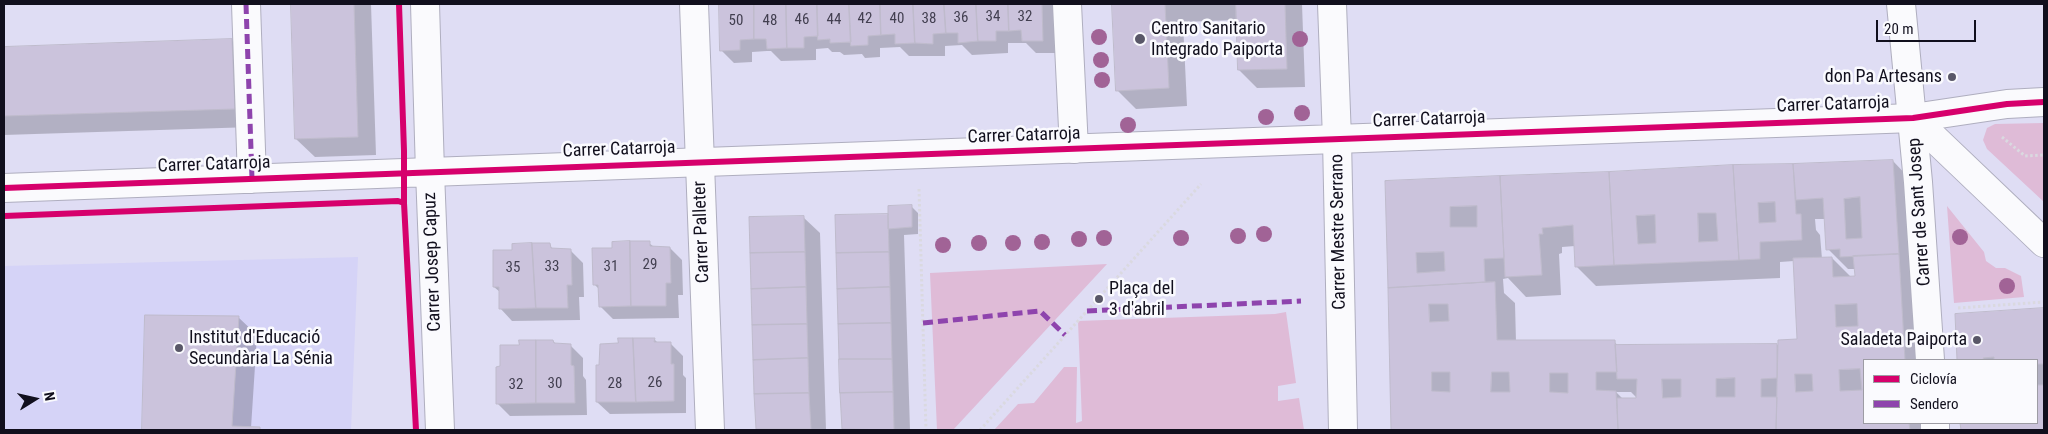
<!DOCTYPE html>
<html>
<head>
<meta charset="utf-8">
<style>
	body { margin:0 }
	#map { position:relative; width:2048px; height:434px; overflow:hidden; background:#dfddf4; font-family:"Roboto Condensed",sans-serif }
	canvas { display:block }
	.frame { position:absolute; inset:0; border:5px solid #110f1d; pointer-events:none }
	.legend { position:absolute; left:1863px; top:359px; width:175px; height:65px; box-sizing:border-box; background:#fafafe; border:1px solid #9d9ca4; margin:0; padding:6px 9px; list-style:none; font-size:15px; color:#110f1d }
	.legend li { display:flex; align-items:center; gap:10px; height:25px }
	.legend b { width:25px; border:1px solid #9d9ca4 }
	.north { position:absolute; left:10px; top:374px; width:50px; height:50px; -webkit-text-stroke:4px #fafafe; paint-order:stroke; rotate:80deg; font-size:14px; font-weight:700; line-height:20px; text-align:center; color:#110f1d }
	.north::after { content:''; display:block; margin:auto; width:18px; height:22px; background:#110f1d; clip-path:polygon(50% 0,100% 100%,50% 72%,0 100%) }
	.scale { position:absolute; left:1876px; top:20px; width:100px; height:22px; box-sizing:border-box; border:2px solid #110f1d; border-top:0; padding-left:6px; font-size:15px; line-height:18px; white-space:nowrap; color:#110f1d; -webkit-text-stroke:4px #fafafe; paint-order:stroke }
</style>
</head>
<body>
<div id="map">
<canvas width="2048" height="434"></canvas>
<div class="frame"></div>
<ul class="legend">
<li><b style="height:6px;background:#d6006c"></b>Ciclovía</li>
<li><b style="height:6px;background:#8e44ad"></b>Sendero</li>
</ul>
<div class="north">N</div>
<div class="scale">20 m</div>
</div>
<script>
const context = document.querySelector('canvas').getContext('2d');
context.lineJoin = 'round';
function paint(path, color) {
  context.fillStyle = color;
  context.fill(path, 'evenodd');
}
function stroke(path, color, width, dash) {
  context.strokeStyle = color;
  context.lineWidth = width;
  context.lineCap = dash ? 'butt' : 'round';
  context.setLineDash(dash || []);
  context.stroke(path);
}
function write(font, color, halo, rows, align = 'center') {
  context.font = font + ' "Roboto Condensed",sans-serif';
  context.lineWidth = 5;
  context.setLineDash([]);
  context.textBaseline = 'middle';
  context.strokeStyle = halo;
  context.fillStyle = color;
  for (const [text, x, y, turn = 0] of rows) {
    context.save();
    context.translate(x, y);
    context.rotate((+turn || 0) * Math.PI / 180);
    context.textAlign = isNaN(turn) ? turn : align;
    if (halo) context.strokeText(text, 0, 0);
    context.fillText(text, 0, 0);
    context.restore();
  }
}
const built = new Path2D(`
	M358 257 351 430H4V266Z`);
const green = new Path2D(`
	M2044 123V202L1987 149 1983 140 1987 128 1995 124Z
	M1947 206 1984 252 1986 261 1996 268H2005L2021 276 2024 297 1954 303Z
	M1107 264 953 430H937L930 273Z
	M1286 312 1296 383 1278 386V401L1299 398 1304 430H994L1018 404 1034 403 1064 367H1077L1076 423 1082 421 1078 321 1275 314Z`);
const shadow = new Path2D(`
	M292 4H371L376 155 315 157 296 139Z
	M720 4H1053L1055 53H1036L1026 43H1008V53L972 55 962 45 945 46V56H909L900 47 880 48V57L865 58 862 54 844 55 840 52H832L828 48 816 49V60L781 61 771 51H767L752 52V62L734 63 721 50Z
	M1111 4H1302L1305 87 1257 88 1239 70 1237 20 1183 22 1187 106 1136 109 1117 90 1114 4Z
	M232 41 250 59 253 127 4 135V48Z
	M1893 161 1913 182 1924 360H1864V423H1927L1928 430H1392L1387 183 1733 167ZM1815 219H1826L1828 249 1848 269H1855L1856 277H1851L1832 258 1822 259 1820 235 1816 230ZM1575 246 1576 266 1596 286 1780 278V262L1794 261 1798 340 1778 345 1619 346 1614 342H1516L1515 303 1504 293 1503 279 1508 278 1526 297 1561 295 1559 254 1562 253V247ZM1616 392H1631L1638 399H1623Z
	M911 206 918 213V234L904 235 910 430H844L843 429 889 215Z
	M803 217 820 233 826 430H759L757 428Z
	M649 243 654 247 670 248 682 260 683 295H678L679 318 613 319 600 306V290L594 284 613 249Z
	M549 245 554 250H570L583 263 584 297H579L580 320 512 321 500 308V292L494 287 514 251Z
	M2044 309V385H2042L2044 387V430H1962V423H2037V360H1959L1956 315Z
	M146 316 238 317 257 335 251 428H259L262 430H143Z
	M654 339 658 343H670L683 356V375L686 378V413L610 414 597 402Z
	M553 341 556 344 570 345 583 358V376L586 380 587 415 510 416 497 403 501 367 520 346Z`);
const building = new Path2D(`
	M291 4H354L358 137 295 139Z
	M719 4H754V39L740 40V50L720 51Z
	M754 4H786L787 48 767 49 766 39H754Z
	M786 4H817L818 36 804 37V48H787Z
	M817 4H849L851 42 830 43V39L818 40Z
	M849 4H880L881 35 868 36V45L851 46Z
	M880 4H913L915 43 895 44V34L881 35Z
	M913 4H944L946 33 933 34V44L915 43Z
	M944 4H976L978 41 958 43V33H946Z
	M976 4H1008L1009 31H996V41H978Z
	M1008 4H1042L1043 41H1022L1021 30 1009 31Z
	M1112 4H1174H1165L1169 88 1116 91Z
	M1236 4H1285L1287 69 1238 70Z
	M232 39 235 109 4 116V47Z
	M1893 160 1899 254 1840 257V249L1826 250 1823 198 1796 200 1793 164ZM1860 197 1862 238 1846 239 1844 199Z
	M1793 164 1796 214H1801L1802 240 1760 242V259L1739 260 1733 165ZM1775 202 1776 222 1759 223 1758 203Z
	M1733 165 1739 260 1614 265 1609 172ZM1698 213H1716L1718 241 1699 242ZM1655 215 1656 243 1638 244 1636 216Z
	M1609 172 1614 265 1575 267 1573 225 1542 228 1543 234H1539L1542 275 1505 277 1500 176Z
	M1500 176 1504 258 1484 259 1485 282 1388 288 1385 181ZM1477 206V227H1450V207ZM1444 252 1445 271 1417 273 1416 253Z
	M912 205V227L888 229V206Z
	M888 214 889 252 836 253 835 215Z
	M804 216 805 252 750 253 749 217Z
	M630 241 631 306 599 307 598 285H593L592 248H612V242Z
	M630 241H650V246L670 247 671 283H666V306H631Z
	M532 243 536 308 499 309V287H493V250H512V244Z
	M532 243H550L551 248 571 249 572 285H567L568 308H536Z
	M805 252 806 287 751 289 750 253Z
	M889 252 890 287 837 289 836 253Z
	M1899 254 1905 360H1864V423H1909L1910 430H1776L1778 340 1797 339 1793 258 1832 257 1833 277 1855 276 1853 256ZM1857 304 1858 326 1836 327 1835 305ZM1860 369 1862 390 1840 391 1839 370ZM1795 374H1812L1813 391 1796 392Z
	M1495 282 1497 340H1615L1617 372H1596V390L1616 391 1618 430H1391L1388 288ZM1429 304H1448L1449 321 1430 322ZM1432 372H1450V392L1432 391ZM1492 372H1509L1510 392H1491ZM1550 373H1568V393L1550 392Z
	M806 287 807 324 752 325 751 289Z
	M890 287 891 323 838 324 837 289Z
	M2044 308V364H2037V360H1994V357L1983 358 1984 360H1957L1955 314Z
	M145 315 239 316 232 426 260 427V430H142Z
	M891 323 892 359H839L838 324Z
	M807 324 808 358 753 360 752 325Z
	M618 338H633L636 402H596V365H599L600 344 618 343Z
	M633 338H655L654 342H671V364H674V401L636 402Z
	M519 340H536V403L496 404V367L500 366V345H519Z
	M536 340H553L554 343 571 344V365L574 366 575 403H536Z
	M1777 344V378L1761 379V397H1777L1776 430H1618L1617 398H1636L1637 379H1617L1615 345ZM1735 378V397H1716V379ZM1662 379H1681V397L1663 398Z
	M808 358 809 393 754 394 753 360Z
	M839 359H892L893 392 840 393Z
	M2037 385H2044V430H1961L1960 423H2037Z
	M893 392 894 430 842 429 840 393Z
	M809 393 811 429H756L754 394Z`);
const path = new Path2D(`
	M2002 137 2025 156 2044 155
	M919 189 926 430
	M1958 308 2044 302
	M980 430 1201 184`);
const street = new Path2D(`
	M246 4 252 179
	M694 4 710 430
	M1067 4 1074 149
	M1901 4 1918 182 1930 360
	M1913 118 2007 104 2044 102
	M1337 139 1343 430
	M4 188 430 172 440 430
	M1935 423V430`);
const secondary = new Path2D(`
	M425 4 430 172 1913 118 2044 243
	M1332 4 1337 139`);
const quiet = new Path2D(`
	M246 4 252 179
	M1087 311 1301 301
	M923 323 1040 311 1065 335`);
const cycleway = new Path2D(`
	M399 4 404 151V203L416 430
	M4 188 1913 118 2007 104 2044 102
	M4 216 398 201 404 203`);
const trees = [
	[1099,37],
	[1300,39],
	[1101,60],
	[1102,80],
	[1302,113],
	[1266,117],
	[1128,125],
	[1264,234],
	[1238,236],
	[1960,237],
	[1104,238],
	[1181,238],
	[1079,239],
	[1042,242],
	[979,243],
	[1013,243],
	[943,245],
	[2007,286]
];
const markers = [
	[1140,39,6,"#595768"],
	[1952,77,5,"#595768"],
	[1099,299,5,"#595768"],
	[1977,340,5,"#595768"],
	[179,348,5,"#595768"]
];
const numberNames = [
	["34",993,17],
	["32",1025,17],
	["36",961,18],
	["42",865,19],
	["40",897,19],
	["38",929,19],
	["46",802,20],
	["44",834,20],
	["50",736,21],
	["48",770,21],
	["29",650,265],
	["33",552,267],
	["31",611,267],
	["35",513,268],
	["26",655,383],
	["30",555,384],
	["28",615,384],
	["32",516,385]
];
const poiNames = [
	["Centro Sanitario",1151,29],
	["Integrado Paiporta",1151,50],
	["don Pa Artesans",1942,77,"right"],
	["Plaça del",1109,289],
	["3 d'abril",1109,310],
	["Institut d'Educació",189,338],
	["Secundària La Sénia",189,359],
	["Saladeta Paiporta",1967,340,"right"]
];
const streetNames = [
	["Carrer Catarroja",1833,105,-2],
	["Carrer Catarroja",1429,120,-2],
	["Carrer Catarroja",1024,136,-2],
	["Carrer Catarroja",619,150,-2],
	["Carrer Catarroja",214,165,-2],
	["Carrer de Sant Josep",1920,212,-94],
	["Carrer Palleter",702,232,-92],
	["Carrer Mestre Serrano",1339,232,-91],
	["Carrer Josep Capuz",433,262,-92]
];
paint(built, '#d5d3f7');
paint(green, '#dfbbd7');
paint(shadow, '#0003');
paint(building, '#cbc3dc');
stroke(building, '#bfbbcc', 1);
stroke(street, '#afaebf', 30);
stroke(secondary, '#afaebf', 30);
stroke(path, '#dad9e0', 3, [2.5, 2.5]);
stroke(street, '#fafafd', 28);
stroke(secondary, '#fafafd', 28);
stroke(quiet, '#8e44ad', 5, [10, 5]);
stroke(cycleway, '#d6006c', 6);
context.fillStyle = '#a16396';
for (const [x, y] of trees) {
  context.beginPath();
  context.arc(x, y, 8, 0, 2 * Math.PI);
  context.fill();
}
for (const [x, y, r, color] of markers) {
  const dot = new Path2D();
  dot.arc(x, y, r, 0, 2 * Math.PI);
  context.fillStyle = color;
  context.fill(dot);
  stroke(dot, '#fafafe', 2);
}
write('15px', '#423f50', null, numberNames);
write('18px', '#110f1d', '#fafafe', poiNames, 'left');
write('18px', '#110f1d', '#fafafe', streetNames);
</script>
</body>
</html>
